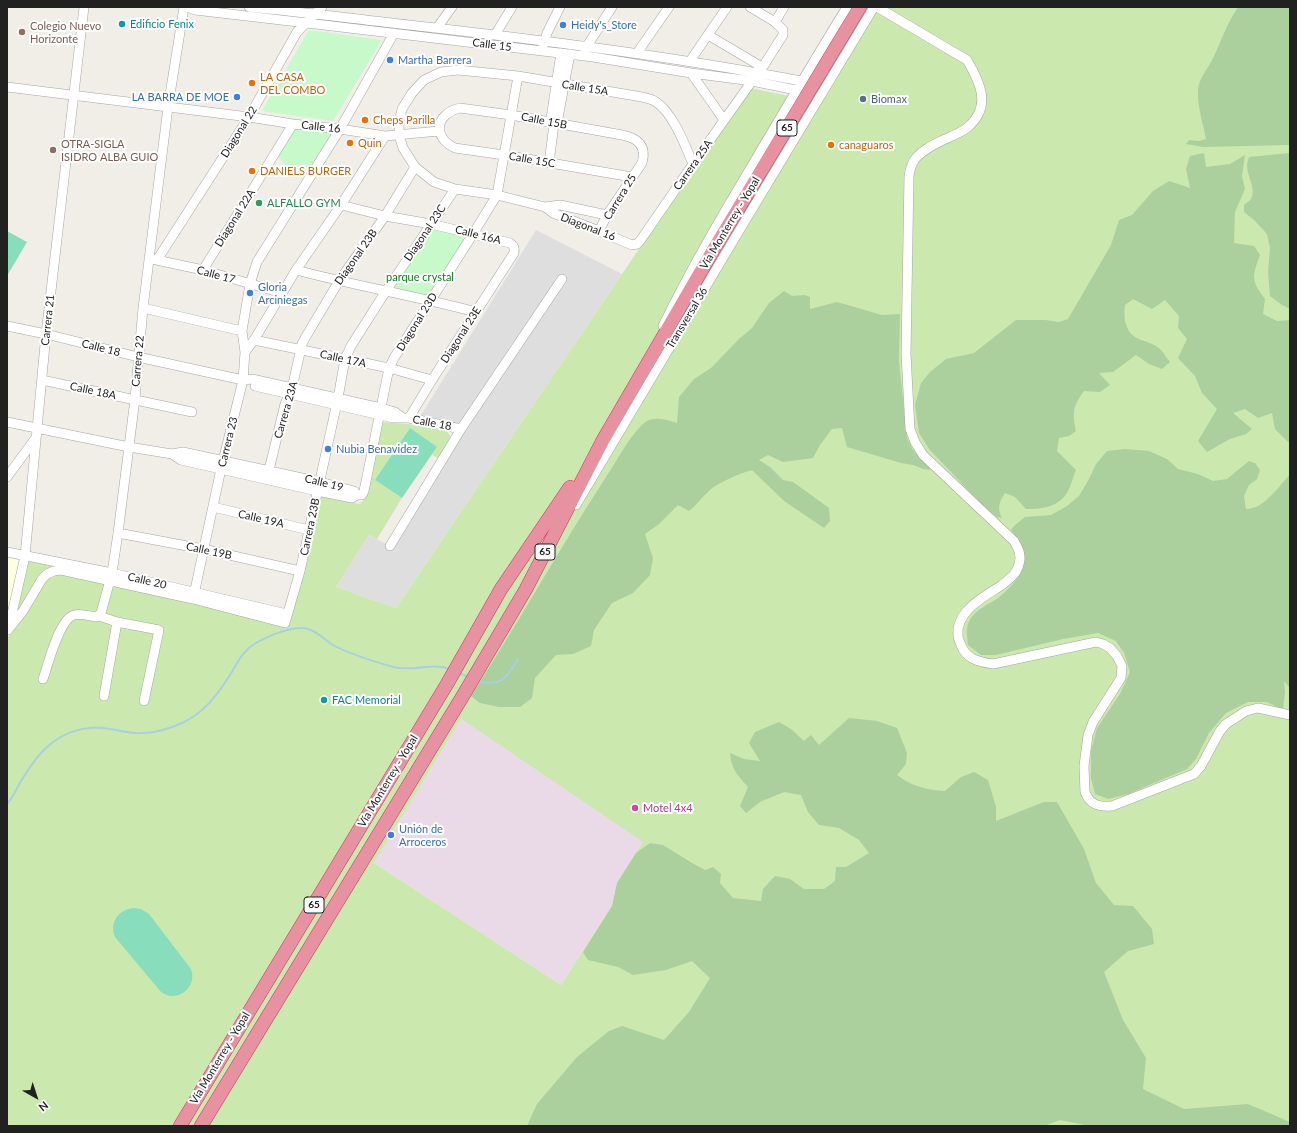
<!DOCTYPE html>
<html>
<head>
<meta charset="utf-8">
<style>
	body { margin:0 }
	#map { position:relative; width:1297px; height:1133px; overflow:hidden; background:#f1eee8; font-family:Lato,sans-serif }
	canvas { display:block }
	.frame { position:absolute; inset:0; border:8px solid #212121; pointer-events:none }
	.north { position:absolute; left:16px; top:1077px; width:40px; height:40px; -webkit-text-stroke:3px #fff; paint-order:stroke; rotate:141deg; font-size:11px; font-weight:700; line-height:16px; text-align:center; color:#212121 }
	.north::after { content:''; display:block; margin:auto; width:14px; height:18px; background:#212121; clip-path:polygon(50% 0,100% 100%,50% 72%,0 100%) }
</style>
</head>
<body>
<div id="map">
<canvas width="1297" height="1133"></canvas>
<div class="frame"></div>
<div class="north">N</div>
</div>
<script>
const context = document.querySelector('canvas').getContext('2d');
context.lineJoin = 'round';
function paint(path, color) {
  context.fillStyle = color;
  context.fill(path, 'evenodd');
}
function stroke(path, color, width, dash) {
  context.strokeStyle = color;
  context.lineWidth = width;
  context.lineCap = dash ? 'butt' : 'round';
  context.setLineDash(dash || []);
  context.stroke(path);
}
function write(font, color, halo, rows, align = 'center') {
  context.font = font + ' Lato,sans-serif';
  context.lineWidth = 4;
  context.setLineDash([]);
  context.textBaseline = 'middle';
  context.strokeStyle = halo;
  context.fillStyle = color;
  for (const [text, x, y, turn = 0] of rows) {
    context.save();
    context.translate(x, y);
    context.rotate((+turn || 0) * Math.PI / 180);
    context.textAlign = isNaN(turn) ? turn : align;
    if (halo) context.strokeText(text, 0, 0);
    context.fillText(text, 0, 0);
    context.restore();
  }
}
const residential = new Path2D(`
	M536 230 622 274 396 608 336 587 369 535 390 546 461 429 418 420Z`);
const industrial = new Path2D(`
	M461 719 644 842 617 883 612 906 561 985 374 863Z`);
const education = new Path2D(`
	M7 557 21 561 7 619Z`);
const grass = new Path2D(`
	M860 7H1290V1126H7V643L28 561 288 618 320 496 359 504 363 501 381 422 408 424 447 431 451 438 440 459 432 455 437 447 375 480 402 498 377 539 369 535 336 587 396 608 643 243 750 88 804 99ZM461 719 643 842 617 883 612 906 561 985 374 863Z`);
const forest = new Path2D(`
	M1238 7H1290V145L1203 147 1186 144 1189 140 1199 141 1206 139C1203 123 1197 106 1198 90 1199 78 1207 70 1212 60 1221 42 1227 23 1238 7Z
	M1204 153 1206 167 1230 164 1245 155 1242 176 1245 189 1235 212 1234 243 1254 246 1260 255C1252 276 1251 281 1265 299L1263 314 1277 321 1290 320V442H1288L1275 429 1272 413 1258 418 1245 409 1233 413 1252 429 1246 434 1230 439 1207 452 1198 441 1217 409 1202 393 1195 376 1178 358 1187 339 1178 328 1179 316 1165 300 1152 309 1133 299 1125 305C1124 314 1124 319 1127 327 1132 342 1149 339 1160 349 1164 353 1166 358 1170 362L1162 369 1149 364 1136 355 1113 372 1099 373 1110 385 1100 392 1084 391C1073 406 1072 412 1076 431L1069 436 1059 438 1057 451 1076 470C1073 476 1072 483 1069 489 1061 507 1043 509 1026 509L1015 497 1005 493C999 502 997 508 1002 518L997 517 987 510 929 449 919 433 915 405 921 383 930 372 946 359 974 353 1016 320H1045L1059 322 1068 319 1111 245 1119 220 1132 215 1153 191 1169 181 1190 188 1186 169 1190 156Z
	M1290 153V309L1282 305 1270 296 1268 272 1270 248 1267 234 1254 220 1244 212V205C1246 203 1250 201 1251 199 1258 186 1242 173 1249 157Z
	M784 291 792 296 805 295 810 297V309L837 302 882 315 900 314 899 361 907 438 913 450 931 470 923 469 913 465 901 463 847 447 842 428 832 429 820 445 813 458 783 462 768 455 759 460 770 467 783 480 793 482 829 508 830 521 824 528 784 501 752 470C741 473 714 484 707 493 700 499 696 506 689 511L678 505 659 524 645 534 653 558 650 575 633 593 612 603 594 630 591 646 573 654 556 655 535 678 532 698 520 707H499L480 703 471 696C518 624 559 549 606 477 617 461 632 431 647 421 655 416 668 420 677 423L679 397 694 379 711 368 739 339 752 328 769 303Z
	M1125 449 1149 451 1167 459 1178 469 1198 474 1213 481 1227 479 1249 461 1255 463 1260 470 1257 479 1249 485 1244 496 1246 509C1265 509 1277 487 1290 475V688L1284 681 1285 692 1283 710 1267 702H1248L1226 713 1209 733 1196 759 1187 769 1128 794 1108 799 1095 794 1091 778V751L1097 728 1120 694 1130 672 1124 653 1116 641 1098 633 1063 639 996 655H981L968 645C967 635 965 627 971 618 977 609 989 604 998 598 1002 595 1006 591 1009 588 1029 569 1027 551 1011 530L1014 526 1025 517 1051 515 1067 506 1079 496 1089 479 1096 464 1107 451Z
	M849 718 877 721 897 728 907 753 906 764 897 775C911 786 927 790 945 791L961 777 974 772 988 780 996 807V821L1044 802H1057L1084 849 1096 883 1114 905 1133 906 1152 929 1154 944 1128 951 1104 972 1123 1020 1146 1058 1143 1089 1184 1109 1248 1104 1290 1122V1126H1090L1060 1120 1044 1126H527L537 1104 577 1057 609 1031 622 1026 664 1040 689 1012 710 978 692 961 666 970 633 975 618 967 588 960 583 952 612 906 617 883 636 853 650 843 663 845 692 863 705 870 713 867 721 874 720 883 733 898 761 901 763 889 775 876 790 879 804 889H824L835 881 836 867H846L869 853 859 840 839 828 819 825 808 812 801 795 784 792 760 802 746 813 740 806 748 787C738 776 731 769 730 753L744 759 760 761 749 743 755 732 779 722 791 729 804 741 811 735 819 745Z`);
const park = new Path2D(`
	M309 30 382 40 333 121 262 111Z
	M294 126 337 131 319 158 296 178 277 155Z
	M433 226 469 236 429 298 390 289Z`);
const pitch = new Path2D(`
	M7 231 27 242 7 276Z
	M410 428 437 447 402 498 375 480Z
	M133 908 141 909 149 914 191 969C198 987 177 1004 161 992L115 937C109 923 118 910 133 908Z`);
const stream = new Path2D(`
	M459 673 468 677
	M477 681C501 687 507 678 518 659
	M7 804C13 797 17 788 21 781 28 770 35 758 45 749 60 734 81 726 102 728 113 729 124 732 135 733 151 734 167 730 182 723 204 713 218 694 230 675 235 667 239 658 245 652 255 640 293 624 308 629 318 632 325 640 333 645 351 655 373 661 393 667 413 672 433 662 449 669`);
const minor = new Path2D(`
	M188 7 195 10 307 23 593 57 691 73 752 81 796 90
	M249 7C302 12 355 19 409 25 541 40 671 56 801 81
	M750 7 775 22 783 30V35L759 73
	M877 7 967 60C980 82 992 106 968 127 961 133 951 136 943 140 933 145 922 150 915 159 911 164 910 170 909 176L906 354 910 429 915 442 923 455 1014 541C1018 548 1022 555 1019 564 1017 574 1009 579 1002 585 985 596 955 611 958 636 958 639 960 642 961 645 966 659 979 662 993 664L1096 642 1103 644 1110 648 1117 656 1122 666 1121 678 1093 722 1088 735 1084 766 1085 792C1090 805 1099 807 1112 806L1194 774 1201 766 1220 731 1226 724 1246 711 1258 708 1290 715
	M775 22 784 7
	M437 28 452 7
	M495 35 512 7
	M708 35 762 67
	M543 46 547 33 560 7
	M585 50 587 46 612 7
	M637 53 669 7
	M690 61 727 7
	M691 73 724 120
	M7 87 249 117 293 124 340 129 385 136 439 131
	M554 124 551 118 561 53
	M549 163 554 124 558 118 570 54
	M341 205 385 216 431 224 510 243C514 246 515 248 514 253L432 380 409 418
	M545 207 553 213 599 231 632 245 637 244 640 241 693 164 752 81
	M607 215 560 205 545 207 497 195 455 189 434 182 415 167 403 148 399 135V122L402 109 412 93 424 80 441 72 458 70 518 76 642 97C647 98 652 99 656 102 673 113 685 145 693 164
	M599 231 607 215 642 163C647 146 638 138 622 135L511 115 460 108C435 114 432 137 455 148L504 155 632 177
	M152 259 203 270 282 293
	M157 260 249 117 297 32 322 7
	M203 270 293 124
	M296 270C356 286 416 296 476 312
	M143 308 242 331
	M7 326 46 334 138 357 243 380 252 379 381 408 395 412 403 418
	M663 326C688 274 717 224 747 174 780 118 813 62 847 7
	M254 340 389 368 432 380
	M245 352 254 340 296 270 341 205 385 136
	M42 380 192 412
	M255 386 393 418H409L461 429
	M7 422 129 447 172 454 183 452 320 482 354 491 357 495
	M172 454 181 460 317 491 352 498 357 495H362L364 491 389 368 394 358 473 234 497 195 518 76
	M269 470 285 404 292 388 302 344 305 338 339 281 385 216 415 167
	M7 477 35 439
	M576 505 736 236 874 7
	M213 507 309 530
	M118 533 203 549 300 571
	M390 546 461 429 562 279
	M7 552 112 573 287 614
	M193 599 221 469 243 380 245 352 242 331 250 284 257 262 340 129 394 33
	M99 616 117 622 159 630 144 701
	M9 627 25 556 46 334 84 7
	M8 630 23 611 42 579 47 574 54 571 61 570 193 599 285 623 300 571 309 530 338 398 345 359 351 346 386 291 455 189
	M43 679C48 665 59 619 74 615 81 613 89 616 96 617L101 613 112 573 118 533 135 399 143 308 168 107 184 7
	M104 696 117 622`);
const highway = new Path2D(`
	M180 1126 447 684 501 589 570 487
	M201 1126 464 694 526 589 603 440 714 249 860 7`);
const markers = [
	[122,24,4,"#0f9aa8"],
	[563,25,4,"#3f7fe0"],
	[22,32,4,"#8d6e63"],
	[390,60,4,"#3f7fe0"],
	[252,83,4,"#e8710a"],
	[237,97,4,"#3f7fe0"],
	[863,99,4,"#5c6f8a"],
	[365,120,4,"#e8710a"],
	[350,143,4,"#e8710a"],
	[831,145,4,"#e8710a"],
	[53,150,4,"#8d6e63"],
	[252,171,4,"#e8710a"],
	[259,203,4,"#2e9e5b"],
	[250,293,4,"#3f7fe0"],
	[328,449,4,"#3f7fe0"],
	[324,700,4,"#0f9aa8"],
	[635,808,4,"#d1479c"],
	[391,835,4,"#3f7fe0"]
];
const shields = [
	[787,128,20],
	[545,552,20],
	[314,905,20]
];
const shieldNames = [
	["65",787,128],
	["65",545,552],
	["65",314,905]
];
const cultureNames = [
	["Edificio Fenix",130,24],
	["FAC Memorial",332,700]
];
const shopNames = [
	["Heidy's_Store",571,25],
	["Martha Barrera",398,60],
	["LA BARRA DE MOE",229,97,"right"],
	["Gloria",258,287],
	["Arciniegas",258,300],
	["Nubia Benavidez",336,449],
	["Unión de",399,829],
	["Arroceros",399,842]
];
const educationNames = [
	["Colegio Nuevo",30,26],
	["Horizonte",30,39],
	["OTRA-SIGLA",61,144],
	["ISIDRO ALBA GUIO",61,157]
];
const streetNames = [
	["Calle 15",492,45,7],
	["Calle 15A",585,88,9],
	["Calle 15B",544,121,11],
	["Calle 16",321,127,6],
	["Diagonal 22",239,132,-58],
	["Calle 15C",532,160,10],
	["Carrera 25A",693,165,-55],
	["Carrera 25",620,197,-58],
	["Diagonal 22A",235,218,-58],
	["Vía Monterrey - Yopal",730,223,-59],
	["Diagonal 16",588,227,21],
	["Diagonal 23C",425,233,-56],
	["Calle 16A",478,235,14],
	["Diagonal 23B",356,257,-55],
	["Calle 17",216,275,15],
	["Transversal 36",687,318,-59],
	["Carrera 21",48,320,-84],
	["Diagonal 23D",417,322,-58],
	["Diagonal 23E",461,335,-57],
	["Calle 18",101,348,14],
	["Calle 17A",343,359,12],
	["Carrera 22",138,361,-85],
	["Calle 18A",93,391,12],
	["Carrera 23A",286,410,-74],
	["Calle 18",432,423,11],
	["Carrera 23",228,442,-76],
	["Calle 19",324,483,14],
	["Calle 19A",261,519,13],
	["Carrera 23B",310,527,-78],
	["Calle 19B",209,551,12],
	["Calle 20",147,581,13],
	["Vía Monterrey - Yopal",388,781,-59],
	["Vía Monterrey - Yopal",220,1058,-59]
];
const foodNames = [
	["LA CASA",260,77],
	["DEL COMBO",260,90],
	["Cheps Parilla",373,120],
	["Quin",358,143],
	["canaguaros",839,145],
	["DANIELS BURGER",260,171]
];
const serviceNames = [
	["Biomax",871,99]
];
const leisureNames = [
	["ALFALLO GYM",267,203]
];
const parkNames = [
	["parque crystal",420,277]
];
const hotelNames = [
	["Motel 4x4",643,808]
];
paint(residential, '#dfdede');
paint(industrial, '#eadae7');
paint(education, '#fefee3');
paint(grass, '#cbe9af');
paint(forest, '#accf9e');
paint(park, '#c7f9cb');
paint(pitch, '#88ddbd');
stroke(stream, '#a9d1dd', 2);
stroke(minor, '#a5a5a5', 10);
stroke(highway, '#d72c65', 14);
stroke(minor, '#fff', 9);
stroke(highway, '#e692a1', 13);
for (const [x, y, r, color] of markers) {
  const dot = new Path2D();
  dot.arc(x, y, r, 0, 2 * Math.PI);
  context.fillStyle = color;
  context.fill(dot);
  stroke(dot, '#fff', 1.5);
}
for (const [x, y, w] of shields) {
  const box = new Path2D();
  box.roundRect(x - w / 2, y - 8, w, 16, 3);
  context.fillStyle = '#fff';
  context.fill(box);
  stroke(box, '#212121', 1);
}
write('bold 10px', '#212121', null, shieldNames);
write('11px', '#0d838f', '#fff', cultureNames, 'left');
write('11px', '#366cbe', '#fff', shopNames, 'left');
write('11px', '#785e54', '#fff', educationNames, 'left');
write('11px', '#212121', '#fff', streetNames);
write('11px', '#c56008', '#fff', foodNames, 'left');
write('11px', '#4e5e75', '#fff', serviceNames, 'left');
write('11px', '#27864d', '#fff', leisureNames, 'left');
write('11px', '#0f7f19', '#fff', parkNames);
write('11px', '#b23c85', '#fff', hotelNames, 'left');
</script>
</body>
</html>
